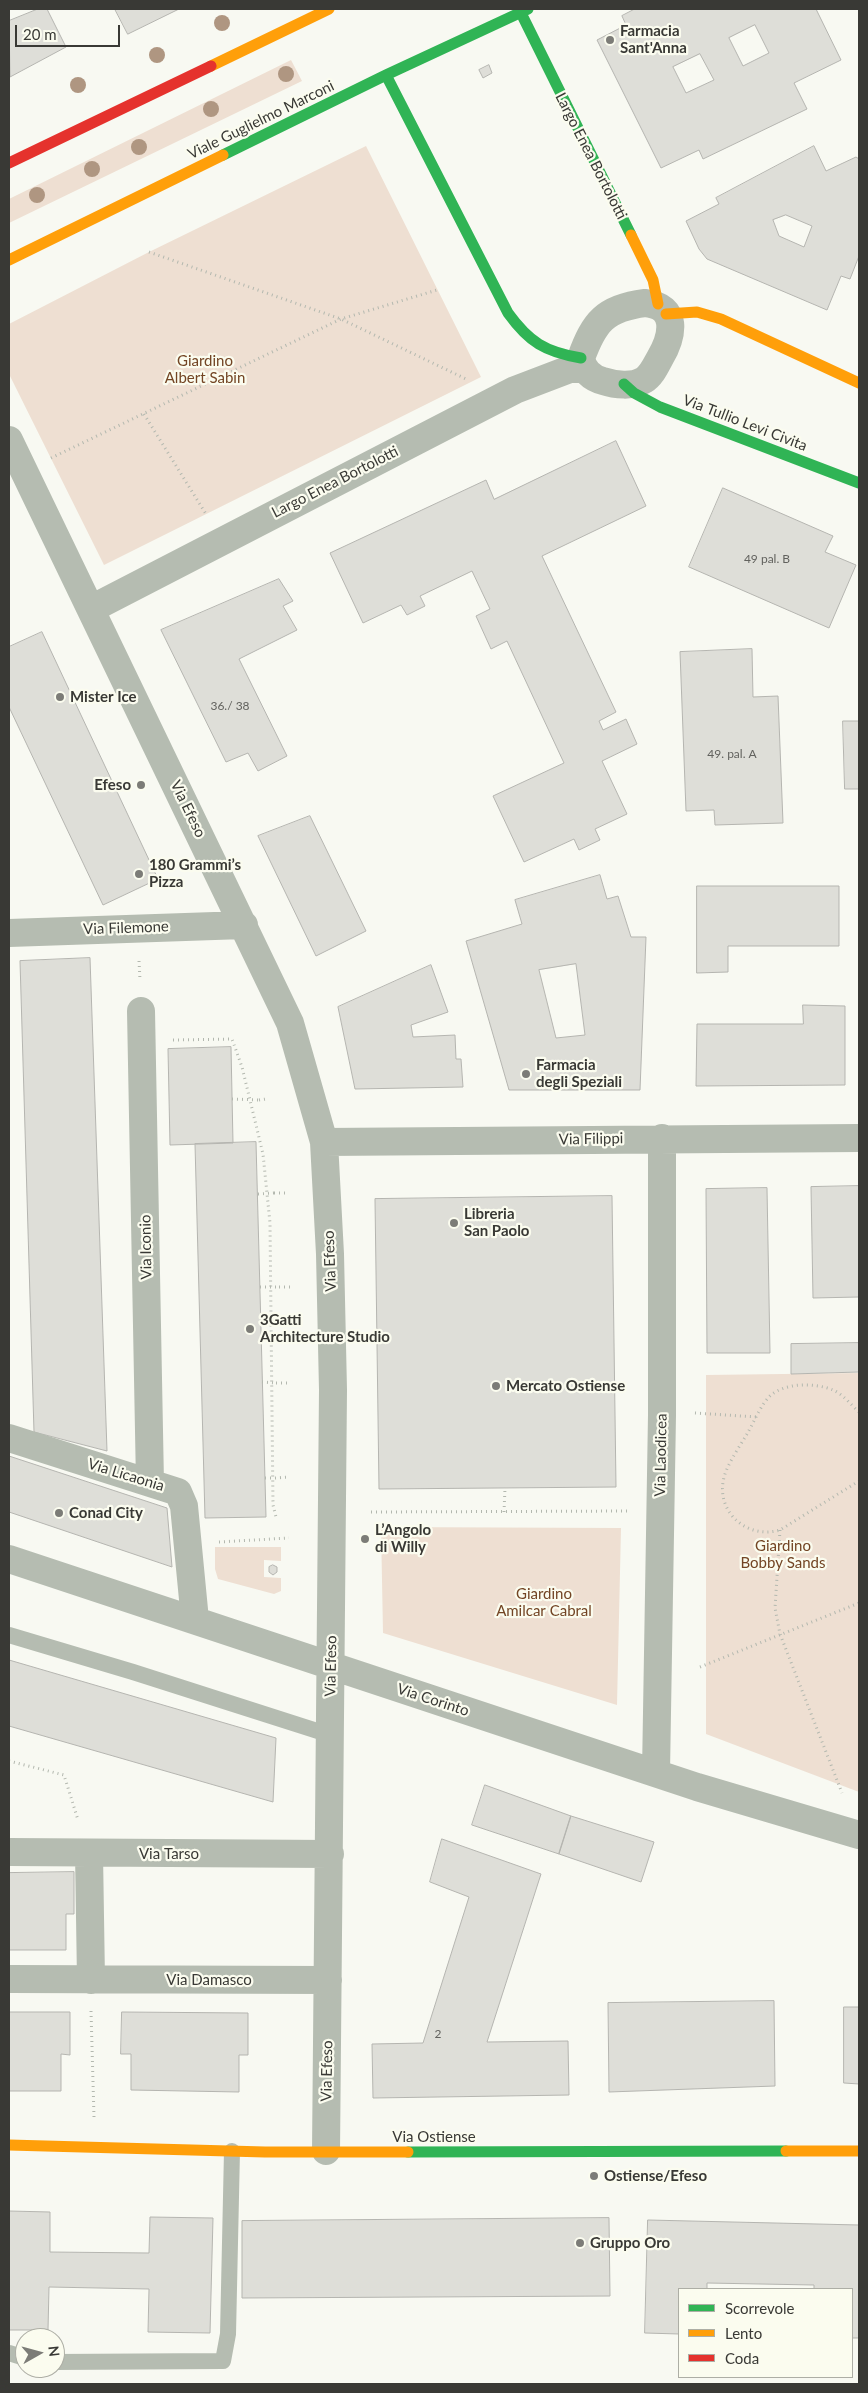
<!DOCTYPE html>
<html>
<head>
<meta charset="utf-8">
<style>
	body { margin:0 }
	#map { position:relative; width:868px; height:2393px; overflow:hidden; background:#f8f9f2; font-family:Lato,sans-serif }
	canvas { display:block }
	.frame { position:absolute; inset:0; border:10px solid #393935; pointer-events:none }
	.legend { position:absolute; left:678px; top:2288px; width:175px; height:90px; box-sizing:border-box; background:#fbfcef; border:1px solid #adaea5; margin:0; padding:6px 9px; list-style:none; font-size:15px; color:#393935 }
	.legend li { display:flex; align-items:center; gap:10px; height:25px }
	.legend b { width:25px; border:1px solid #adaea5 }
	.north { position:absolute; left:15px; top:2328px; width:50px; height:50px; box-sizing:border-box; background:#fbfcef; border:1px solid #adaea5; border-radius:50%; rotate:83deg; font-size:14px; font-weight:700; line-height:20px; text-align:center; color:#393935 }
	.north::after { content:''; display:block; margin:auto; width:18px; height:22px; background:#7c7c77; clip-path:polygon(50% 0,100% 100%,50% 72%,0 100%) }
	.scale { position:absolute; left:15px; top:25px; width:105px; height:22px; box-sizing:border-box; border:2px solid #393935; border-top:0; padding-left:6px; font-size:15px; line-height:18px; white-space:nowrap; color:#393935; -webkit-text-stroke:4px #fbfcef; paint-order:stroke }
</style>
</head>
<body>
<div id="map">
<canvas width="868" height="2393"></canvas>
<div class="frame"></div>
<ul class="legend">
<li><b style="height:6px;background:#30b455"></b>Scorrevole</li>
<li><b style="height:6px;background:#ff9f0a"></b>Lento</li>
<li><b style="height:6px;background:#e5322d"></b>Coda</li>
</ul>
<div class="north">N</div>
<div class="scale">20 m</div>
</div>
<script>
const context = document.querySelector('canvas').getContext('2d');
context.lineJoin = 'round';
function paint(path, color) {
  context.fillStyle = color;
  context.fill(path, 'evenodd');
}
function stroke(path, color, width, dash) {
  context.strokeStyle = color;
  context.lineWidth = width;
  context.lineCap = dash ? 'butt' : 'round';
  context.setLineDash(dash || []);
  context.stroke(path);
}
function write(font, color, halo, rows, align = 'center') {
  context.font = font + ' Lato,sans-serif';
  context.lineWidth = 4.5;
  context.setLineDash([]);
  context.textBaseline = 'middle';
  context.strokeStyle = halo;
  context.fillStyle = color;
  for (const [text, x, y, turn = 0] of rows) {
    context.save();
    context.translate(x, y);
    context.rotate((+turn || 0) * Math.PI / 180);
    context.textAlign = isNaN(turn) ? turn : align;
    if (halo) context.strokeText(text, 0, 0);
    context.fillText(text, 0, 0);
    context.restore();
  }
}
const green = new Path2D(`
	M291 60 302 81 9 223V199Z
	M366 146 481 377 104 565 9 374V324L149 252Z
	M859 1373V1792L706 1734V1375Z
	M381 1527 621 1528 617 1705 383 1633Z
	M215 1547H281V1561L264 1560V1577L281 1578V1591L274 1594 218 1579 215 1569Z`);
const building = new Path2D(`
	M38 9H47L66 47 10 77 9 21Z
	M115 9H179L128 34Z
	M635 9H816L841 60 794 83 807 109 703 159 699 150 661 168 597 40 626 25 622 16ZM755 25 769 53 743 66 729 38ZM700 54 714 80 686 93 673 67Z
	M489 65 492 73 483 78 479 70Z
	M814 146 826 171 856 157 859 159V256L850 279 841 276 827 310 707 259 699 249 686 221 719 204 716 198ZM786 215 812 226 804 247 779 236 773 220Z
	M616 441 646 506 542 556 616 712 599 721 603 730 626 719 637 744 602 761 627 814 595 829 600 840 579 850 574 839 524 862 493 796 564 763 507 641 491 649 476 616 490 609 472 571 420 596 425 606 407 615 401 605 363 623 330 553 486 480 494 499Z
	M723 488 833 536 825 552 856 565 829 628 689 567Z
	M279 579 293 601 283 606 297 630 239 659 287 756 258 771 248 753 226 762 161 630Z
	M42 632 158 879 103 905 9 707V647Z
	M752 649 753 697 778 696 783 823 715 825 714 810 686 811 680 652Z
	M843 721H859V789H845Z
	M310 816 366 931 316 956 258 836Z
	M600 875 607 899 618 896 631 937H646L640 1090H509L466 941 522 924 515 900ZM576 964 585 1035 556 1038 539 970Z
	M697 886H839V946H728V972L697 973Z
	M90 958 107 1451 34 1432 20 961Z
	M431 965 448 1012 411 1025 413 1037 455 1035 456 1059H461L463 1087 355 1089 338 1007Z
	M803 1005 845 1006V1085L696 1086 697 1024H803Z
	M231 1047 233 1143 170 1145 168 1049Z
	M256 1142 266 1517 205 1518 195 1144Z
	M859 1186V1297L813 1298 811 1187Z
	M767 1188 770 1353H707L706 1189Z
	M612 1196 616 1487 379 1489 375 1199Z
	M859 1343V1372L791 1374V1344Z
	M9 1456 167 1508 172 1567 9 1512Z
	M273 1565 277 1567V1572L273 1575 269 1572V1567Z
	M9 1660 276 1738 273 1802 9 1726Z
	M485 1785 571 1816 559 1854 472 1825Z
	M571 1816 654 1842 641 1882 559 1854Z
	M442 1839 541 1874 487 2042 568 2041 569 2095 373 2098 372 2044 423 2043 469 1897 430 1882Z
	M74 1872V1914H66V1950H9V1873Z
	M774 2001 775 2086 609 2092 608 2003Z
	M844 2007H859V2084L844 2083Z
	M9 2012H70V2055L61 2054V2091H9Z
	M122 2012 248 2013V2055H239V2092L131 2090V2054H121Z
	M9 2211 50 2212V2252L149 2253 150 2217 213 2218 210 2333 148 2332 149 2289 49 2287 48 2330H9Z
	M609 2218 610 2296 242 2298V2221Z
	M648 2220 859 2225V2338H852V2289H814V2285L707 2283V2289H679V2334L645 2333Z`);
const path = new Path2D(`
	M149 252 341 319 466 379
	M144 414 206 514
	M51 458 341 319 437 290
	M139 961 140 980
	M173 1040 232 1039 242 1067 263 1154 270 1223 273 1505 276 1517
	M259 1100 266 1099
	M274 1193H286
	M279 1287H291
	M276 1383H290
	M859 1412C852 1406 843 1394 833 1390 816 1383 787 1382 771 1395 761 1404 754 1422 747 1434 740 1446 730 1460 725 1474 713 1510 746 1540 780 1530L859 1481
	M695 1413 757 1417
	M275 1478 289 1477
	M371 1512 630 1511
	M504 1512 505 1488
	M780 1530 775 1608 780 1634 842 1793
	M219 1542 289 1538
	M700 1667 859 1603
	M9 1761 64 1775 78 1820
	M91 2011 94 2117`);
const lane = new Path2D(`
	M9 1635 133 1672 330 1735
	M9 2353 25 2358
	M55 2362 223 2361 228 2334 232 2151`);
const street = new Path2D(`
	M645 303C679 306 673 336 660 358 656 365 652 375 644 380 633 387 615 385 603 381 591 378 583 370 581 358 594 322 605 308 645 303Z
	M9 440 290 1023 324 1142 330 1254 333 1390 326 2151
	M91 609 515 390 570 369H584
	M9 933 244 925
	M141 1011 150 1483
	M324 1142 859 1138
	M9 1438 178 1492 184 1506 195 1620
	M9 1559 697 1787 859 1835
	M656 1772 662 1415V1138
	M9 1852 330 1854
	M89 1853 91 1980
	M9 1979 328 1980`);
const fast = new Path2D(`
	M519 9 631 235
	M386 75 508 313C529 342 545 352 581 358
	M223 155 386 75 528 9
	M624 384 634 393 660 407 859 483
	M408 2152 786 2151`);
const slow = new Path2D(`
	M211 66 329 9
	M631 235 653 280 658 304
	M9 260 223 155
	M666 314 697 312 721 319 859 383
	M9 2145 265 2152H408
	M786 2151H859`);
const jam = new Path2D(`
	M9 163 211 66`);
const pathBridge = new Path2D(`
	M232 1099 259 1100
	M258 1194 274 1193
	M260 1287H279
	M262 1382 276 1383
	M265 1478H275`);
const trees = [
	[222,23],
	[157,55],
	[286,74],
	[78,85],
	[211,109],
	[139,147],
	[92,169],
	[37,195]
];
const markers = [
	[610,40,5,"#7c7c77"],
	[60,697,5,"#7c7c77"],
	[141,785,5,"#7c7c77"],
	[139,874,5,"#7c7c77"],
	[526,1074,5,"#7c7c77"],
	[454,1223,5,"#7c7c77"],
	[250,1329,5,"#7c7c77"],
	[496,1386,5,"#7c7c77"],
	[59,1513,5,"#7c7c77"],
	[365,1539,5,"#7c7c77"],
	[594,2176,5,"#7c7c77"],
	[580,2243,5,"#7c7c77"]
];
const numberNames = [
	["49 pal. B",767,559],
	["36./ 38",230,706],
	["49. pal. A",732,754],
	["2",438,2034]
];
const poiNames = [
	["Farmacia",620,31],
	["Sant'Anna",620,48],
	["Mister Ice",70,697],
	["Efeso",131,785,"right"],
	["180 Grammi’s",149,865],
	["Pizza",149,882],
	["Farmacia",536,1065],
	["degli Speziali",536,1082],
	["Libreria",464,1214],
	["San Paolo",464,1231],
	["3Gatti",260,1320],
	["Architecture Studio",260,1337],
	["Mercato Ostiense",506,1386],
	["Conad City",69,1513],
	["L’Angolo",375,1530],
	["di Willy",375,1547],
	["Ostiense/Efeso",604,2176],
	["Gruppo Oro",590,2243]
];
const streetNames = [
	["Viale Guglielmo Marconi",261,120,-26],
	["Largo Enea Bortolotti",591,156,63],
	["Via Tullio Levi Civita",745,423,21],
	["Largo Enea Bortolotti",335,482,-27],
	["Via Efeso",188,809,64],
	["Via Filemone",126,928,-2],
	["Via Filippi",591,1139,-1],
	["Via Iconio",146,1247,-91],
	["Via Efeso",330,1261,-92],
	["Via Laodicea",661,1455,-89],
	["Via Licaonia",126,1475,17],
	["Via Efeso",331,1666,-89],
	["Via Corinto",433,1700,18],
	["Via Tarso",169,1854],
	["Via Damasco",209,1980],
	["Via Efeso",327,2071,-89],
	["Via Ostiense",434,2137]
];
const parkNames = [
	["Giardino",205,361],
	["Albert Sabin",205,378],
	["Giardino",783,1546],
	["Bobby Sands",783,1563],
	["Giardino",544,1594],
	["Amilcar Cabral",544,1611]
];
paint(green, '#eedfd2');
paint(building, '#deded8');
stroke(building, '#b5b5b0', 1);
stroke(path, '#b3b8af', 3, [1, 4]);
stroke(lane, '#b5bcb1', 16);
stroke(street, '#b5bcb1', 28);
stroke(fast, '#30b455', 11);
stroke(slow, '#ff9f0a', 11);
stroke(jam, '#e5322d', 11);
stroke(pathBridge, '#b3b8af', 3, [1, 4]);
context.fillStyle = '#af9681';
for (const [x, y] of trees) {
  context.beginPath();
  context.arc(x, y, 8, 0, 2 * Math.PI);
  context.fill();
}
for (const [x, y, r, color] of markers) {
  const dot = new Path2D();
  dot.arc(x, y, r, 0, 2 * Math.PI);
  context.fillStyle = color;
  context.fill(dot);
  stroke(dot, '#fbfcef', 2);
}
write('12px', '#62625e', null, numberNames);
write('bold 15px', '#393935', '#fbfcef', poiNames, 'left');
write('15px', '#393935', '#fbfcef', streetNames);
write('15px', '#734524', '#fbfcef', parkNames);
</script>
</body>
</html>
